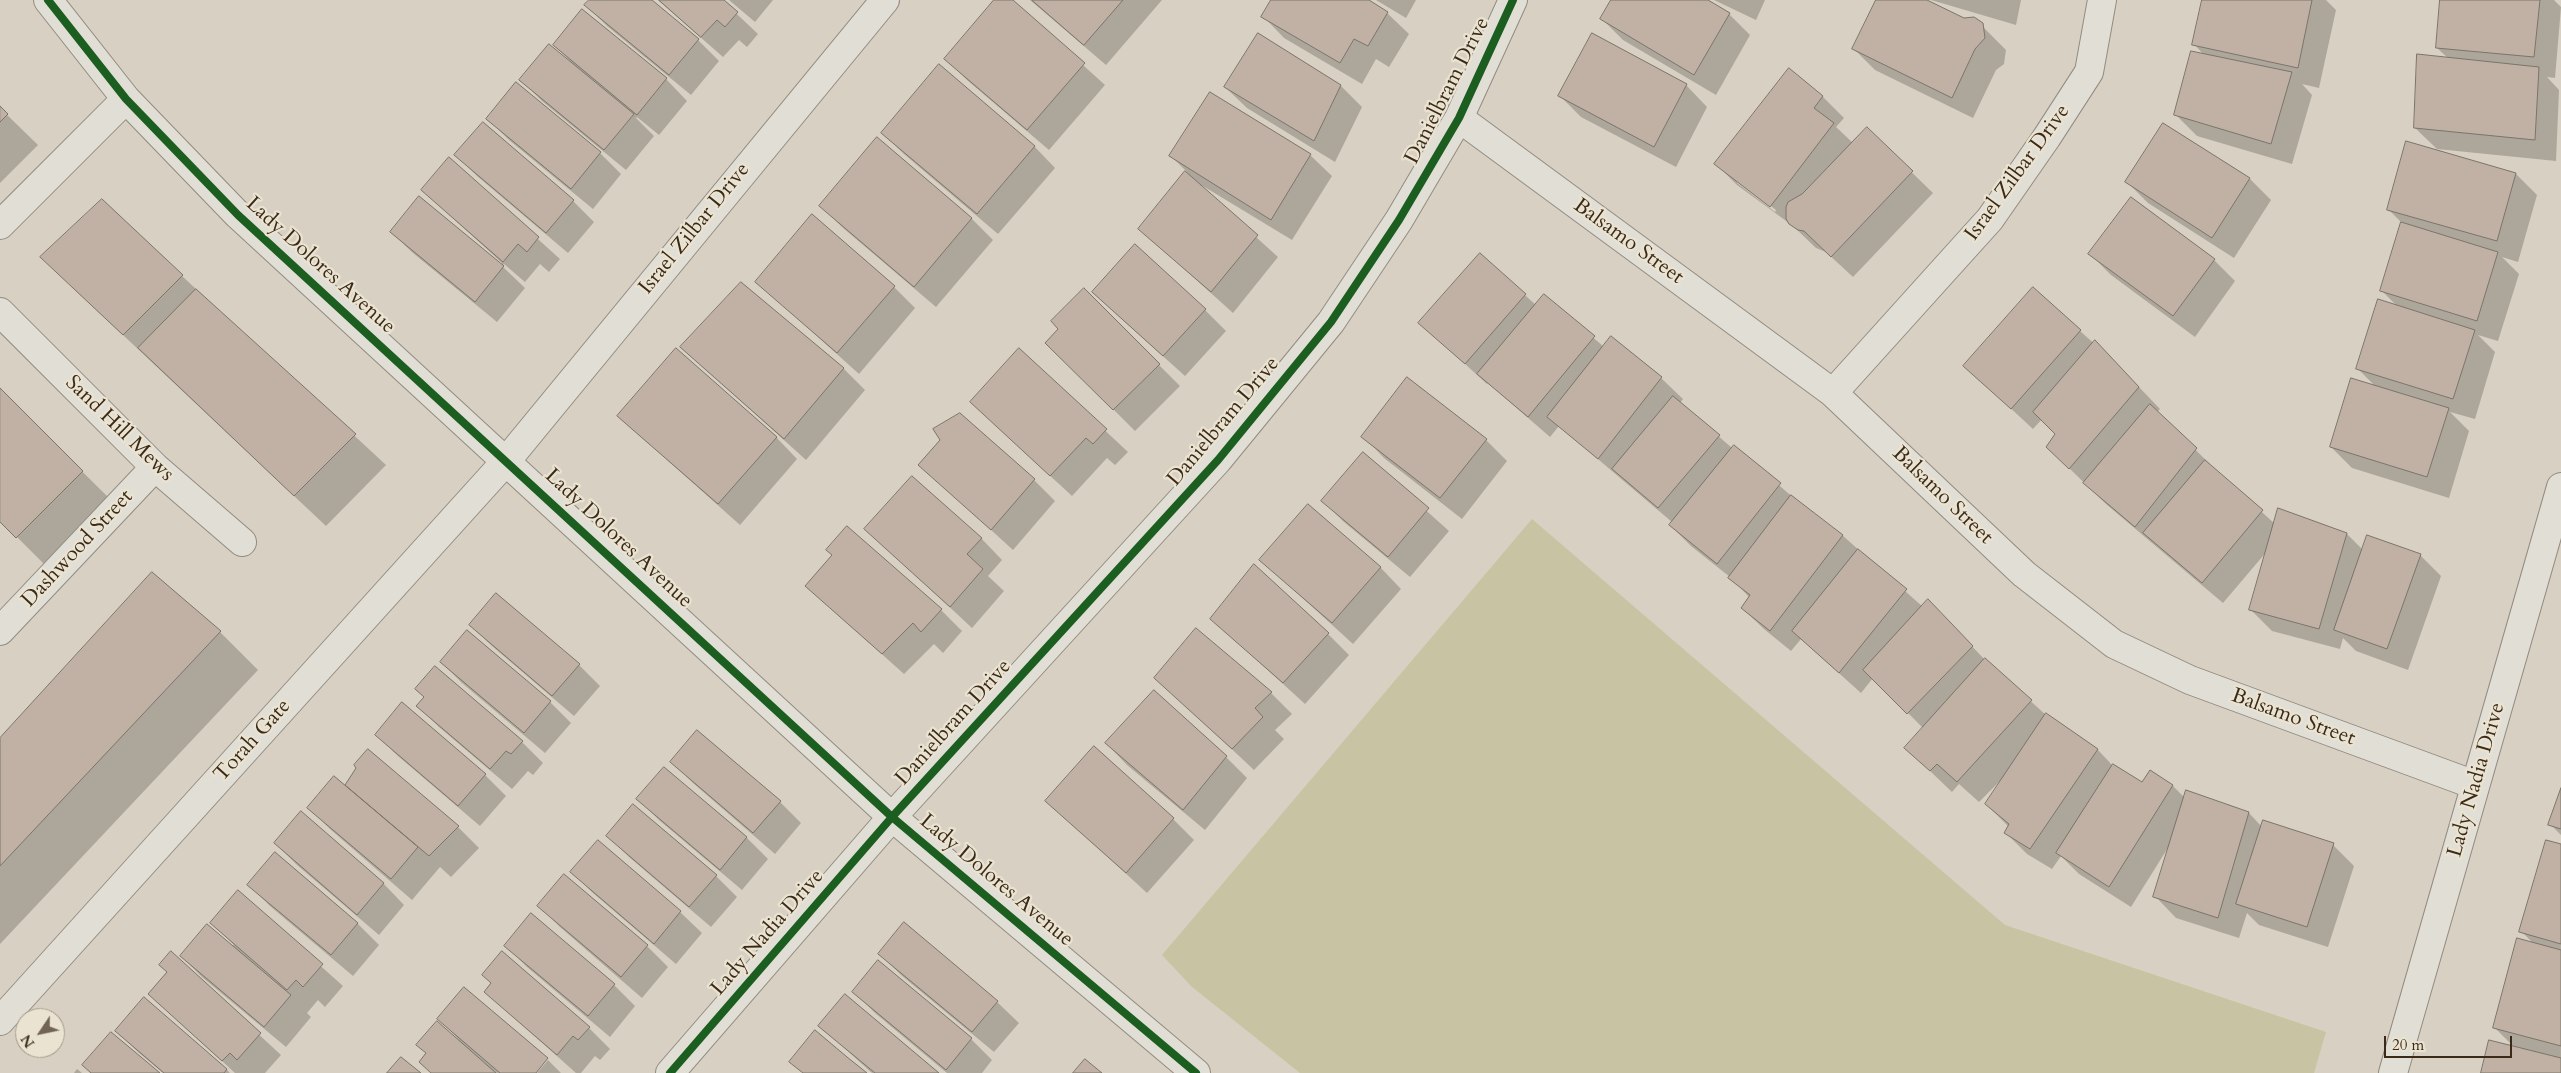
<!DOCTYPE html>
<html>
<head>
<meta charset="utf-8">
<style>
	body { margin:0 }
	#map { position:relative; width:2561px; height:1073px; overflow:hidden; background:#d8d0c2; font-family:Cardo,serif }
	canvas { display:block }
	.north { position:absolute; left:15px; top:1008px; width:50px; height:50px; box-sizing:border-box; background:#ebe3d2; border:1px solid #a49987; border-radius:50%; rotate:236deg; font-size:14px; font-weight:700; line-height:20px; text-align:center; color:#3a2a17 }
	.north::after { content:''; display:block; margin:auto; width:18px; height:22px; background:#716453; clip-path:polygon(50% 0,100% 100%,50% 72%,0 100%) }
	.scale { position:absolute; left:2384px; top:1036px; width:128px; height:22px; box-sizing:border-box; border:2px solid #3a2a17; border-top:0; padding-left:6px; font-size:15px; line-height:18px; white-space:nowrap; color:#3a2a17; -webkit-text-stroke:4px #ebe3d2; paint-order:stroke }
</style>
</head>
<body>
<div id="map">
<canvas width="2561" height="1073"></canvas>
<div class="north">N</div>
<div class="scale">20 m</div>
</div>
<script>
const context = document.querySelector('canvas').getContext('2d');
context.lineJoin = 'round';
function paint(path, color) {
  context.fillStyle = color;
  context.fill(path, 'evenodd');
}
function stroke(path, color, width, dash) {
  context.strokeStyle = color;
  context.lineWidth = width;
  context.lineCap = dash ? 'butt' : 'round';
  context.setLineDash(dash || []);
  context.stroke(path);
}
function write(font, color, halo, rows, align = 'center') {
  context.font = font + ' Cardo,serif';
  context.lineWidth = 4.5;
  context.setLineDash([]);
  context.textBaseline = 'middle';
  context.strokeStyle = halo;
  context.fillStyle = color;
  for (const [text, x, y, turn = 0] of rows) {
    context.save();
    context.translate(x, y);
    context.rotate((+turn || 0) * Math.PI / 180);
    context.textAlign = isNaN(turn) ? turn : align;
    if (halo) context.strokeText(text, 0, 0);
    context.fillText(text, 0, 0);
    context.restore();
  }
}
const green = new Path2D(`
	M1532 519 2005 925 2326 1032 2314 1073H1300L1192 987 1162 955Z`);
const shadow = new Path2D(`
	M590 0H650L698 40 719 61 691 95 607 26 586 5Z
	M658 0H722L758 34 747 47 739 40 723 57Z
	M729 0H773L755 22Z
	M995 0H1011L1105 85 1049 150 967 80 946 59Z
	M1030 0H1162L1106 65Z
	M1272 0H1366L1387 13 1409 34 1389 67 1376 59 1362 84 1284 38 1263 16Z
	M1376 0H1416L1406 18Z
	M1612 0H1705L1729 14 1750 35 1716 95 1623 40 1602 19Z
	M1714 0H1765L1756 20Z
	M1877 0H1924L1963 19 1974 18 2006 50 2004 64 1996 70 1973 118 1875 70 1854 49Z
	M1931 0H2021L2016 25Z
	M2203 0H2326L2336 10 2319 88 2302 84 2312 95 2292 164 2197 136 2176 115 2204 55 2194 44Z
	M2441 0H2554L2561 7 2555 78 2547 77 2559 90 2556 161 2437 149 2415 128 2448 58 2437 48Z
	M582 10 666 79 687 101 659 135 637 117 636 118 654 136 626 170 542 101 521 80 572 63 554 45Z
	M1258 34 1341 86 1362 107 1335 162 1247 108 1225 87Z
	M516 84 600 153 621 174 593 209 509 140 488 119Z
	M1686 85 1707 107 1676 167 1581 117 1560 96Z
	M1210 93 1310 155 1332 176 1292 240 1193 180 1278 257 1233 313 1140 229 1187 172 1171 156Z
	M1822 96 1844 118 1836 127 1853 143 1867 129 1933 193 1853 277 1826 252 1816 248 1793 226 1737 185 1716 164ZM1737 180 1776 210 1775 212 1737 183Z
	M0 108 38 145 0 183Z
	M483 123 573 201 594 222 568 253 477 176 456 155Z
	M2163 125 2250 179 2271 200 2234 258 2148 203 2127 182Z
	M882 133 1034 146 1055 168 998 234 904 154Z
	M877 139 972 219 993 240 936 307 842 227 821 206Z
	M449 159 560 259 549 272 540 264 525 282 504 264 502 266 525 288 497 322 413 253 391 232 501 265 502 263 422 190Z
	M2516 174 2537 195 2518 262 2502 257 2519 274 2498 341 2478 335 2495 352 2475 419 2450 412 2469 431 2449 498 2352 468 2331 447 2376 387 2357 368 2398 307 2381 290 2402 223 2388 209Z
	M2090 254 2214 260 2235 281 2195 337 2111 275Z
	M1480 255 1536 305 1544 295 1604 347 1611 338 1661 378 1683 399 1680 403 1732 448 1734 446 1796 500 1842 535 1923 607 1949 622 1985 660 2046 715 2098 750 2113 766 2143 784 2150 772 2173 786 2185 798 2249 813 2262 827 2333 845 2354 866 2328 947 2259 925 2247 913 2239 938 2176 918 2155 896 2169 846 2131 907 2079 874 2061 856 2052 869 2027 854 2006 833 2009 827 1986 804 2005 776 1979 802 1959 784 1952 792 1906 748 1923 728 1873 678 1861 693 1801 639 1791 651 1764 629 1742 608 1750 598 1730 577 1691 546 1670 525 1672 522 1559 426 1550 437 1488 383 1487 384 1420 323Z
	M182 276 386 465 326 526 72 287Z
	M757 282 894 287 915 308 859 374Z
	M742 283 844 369 865 390 806 460 681 347Z
	M1084 290 1180 386 1135 431 1047 343 1060 329Z
	M1205 310 1226 331 1185 376 1115 313Z
	M2080 331 2116 363 2160 409 2157 412 2217 471 2275 524 2347 534 2363 550 2420 555 2441 576 2408 670 2356 651 2343 638 2340 649 2272 631 2251 610 2268 550 2223 603 2106 504 2069 468 2057 434 2042 419 2033 429 1965 366Z
	M1019 350 1128 452 1115 465 1107 458 1072 496 993 423Z
	M0 390 113 502 47 567 0 520Z
	M618 416 776 437 797 459 740 525Z
	M1363 436 1486 440 1507 461 1462 519 1384 458Z
	M1363 454 1449 531 1410 577 1344 522 1323 501Z
	M920 465 1034 480 1055 501 1013 550Z
	M866 529 981 538 1002 560 988 576 1004 591 972 628Z
	M1261 560 1380 567 1401 589 1353 644Z
	M806 586 941 610 962 631 943 653 934 644 904 674Z
	M1212 619 1328 634 1349 655 1305 704Z
	M470 625 579 665 600 686 574 716 492 646Z
	M1196 630 1271 693 1292 714 1275 730 1284 739 1254 770 1156 678Z
	M220 632 258 670 0 944V738Z
	M441 662 550 702 571 723 545 753 462 683Z
	M435 667 522 742 543 763 533 775 528 771 512 789 439 727 418 706 425 697Z
	M402 704 485 775 506 796 480 826 398 756 376 735Z
	M697 731 780 802 801 823 775 854 693 783 672 762Z
	M1106 743 1226 757 1247 778 1205 830 1127 765Z
	M357 768 458 827 479 848 451 877 440 867 412 900 330 829 309 808 345 787Z
	M664 768 747 838 768 859 742 890 659 820 638 799Z
	M2561 792V835L2550 824Z
	M1047 801 1173 819 1194 840 1147 893Z
	M608 836 716 876 737 897 711 927 629 857Z
	M598 842 680 912 702 933 676 964 593 893 572 872Z
	M275 843 383 883 404 905 379 935 297 865Z
	M2561 846V1073H2482L2515 1048 2494 1027 2533 943 2521 931Z
	M275 854 358 924 379 945 353 976 270 906 249 885Z
	M565 876 647 946 668 967 642 998 560 927 539 906Z
	M238 892 343 986 325 1007 318 1000 307 1013 311 1017 286 1047 202 977 181 956 234 945 212 923Z
	M531 915 614 985 635 1006 610 1037 527 967 506 946Z
	M171 953 281 1055 265 1073H235L149 994 169 973Z
	M880 954 997 1002 1019 1023 994 1052 901 975Z
	M878 962 971 1039 992 1060 982 1073H947L875 1013 854 992Z
	M485 992 589 1028 610 1049 600 1060 595 1056 581 1073H576Z
	M144 999 227 1070 230 1073H163L138 1052 117 1031Z
	M439 1019 534 1073H431L459 1040Z
	M820 1026 937 1073H872Z
	M548 1060 561 1073H537Z
	M77 1069 82 1073H74Z`);
const building = new Path2D(`
	M589 0H652L699 39 669 75 584 5Z
	M659 0H724L738 12 725 27 717 20 701 37Z
	M994 0H1013L1085 63 1027 130 944 59Z
	M1032 0H1123L1084 45Z
	M1271 0H1369L1388 12 1368 46 1354 39 1340 63 1261 17Z
	M1611 0H1708L1730 13 1694 75 1600 19Z
	M1876 0H1927L1964 18 1974 17 1983 23 1985 38 1975 49 1952 98 1852 49Z
	M2202 0H2312L2298 68 2192 45Z
	M2440 0H2540L2534 57 2436 48Z
	M582 9 667 78 637 115 553 45Z
	M1258 33 1341 85 1314 141 1224 87Z
	M1592 33 1687 84 1654 147 1558 96Z
	M549 44 634 114 604 150 519 80Z
	M2191 51 2292 72 2271 144 2174 115Z
	M2417 54 2539 67 2535 140 2414 128Z
	M939 64 1035 146 977 214 881 133Z
	M1789 68 1823 96 1814 108 1834 123 1770 207 1714 164Z
	M516 82 601 152 571 189 486 119Z
	M1210 92 1311 154 1271 220 1169 156Z
	M0 106 8 114 0 122Z
	M483 122 574 200 546 233 454 155Z
	M2163 123 2250 178 2212 238 2125 182Z
	M1867 127 1913 171 1831 257 1804 231 1798 230 1789 224 1786 219V207L1788 202 1802 194Z
	M877 137 972 218 914 287 819 206Z
	M2406 141 2516 173 2497 241 2387 210Z
	M449 157 539 237 527 252 518 244 503 262 421 190Z
	M1185 171 1258 235 1211 292 1138 229Z
	M419 196 504 266 475 302 390 232Z
	M2131 197 2215 259 2173 316 2088 254Z
	M102 199 183 275 123 335 40 257Z
	M812 214 895 286 837 353 755 282Z
	M2401 222 2498 252 2477 321 2380 291Z
	M1135 244 1206 309 1163 356 1092 292Z
	M1480 253 1526 294 1465 364 1418 323Z
	M741 282 844 368 784 439 680 347Z
	M2033 287 2081 330 2011 409 1963 366Z
	M1084 288 1160 364 1113 410 1045 343 1058 329 1051 321Z
	M196 289 356 434 294 496 138 348Z
	M1544 294 1595 336 1528 417 1477 374Z
	M2378 299 2475 330 2453 399 2356 369Z
	M1611 336 1662 377 1598 459 1547 417Z
	M2095 340 2139 387 2069 469 2046 447 2055 434 2033 412Z
	M676 348 777 437 718 504 617 416Z
	M1019 348 1107 429 1093 444 1086 438 1050 476 970 402Z
	M1407 377 1487 439 1440 498 1361 437Z
	M2351 378 2449 408 2427 477 2330 447Z
	M0 388 83 471 16 538 0 522Z
	M1673 396 1720 435 1658 508 1612 469Z
	M2150 404 2197 448 2135 527 2083 483Z
	M960 413 1035 479 991 530 918 465 940 440 933 429Z
	M1734 445 1781 483 1717 564 1669 525Z
	M1363 452 1429 508 1388 557 1321 501Z
	M2205 460 2263 510 2202 583 2143 533Z
	M912 476 982 538 967 554 983 569 950 607 864 529Z
	M1791 495 1843 535 1770 631 1741 608 1750 595 1728 578Z
	M1308 504 1381 567 1332 623 1259 560Z
	M2278 508 2347 533 2319 629 2249 610Z
	M847 526 942 609 921 632 913 623 882 654 805 586 832 555 826 550Z
	M2367 535 2421 554 2387 649 2334 630Z
	M1858 549 1907 589 1839 673 1792 631Z
	M1254 564 1329 633 1283 683 1210 619Z
	M152 572 221 631 0 866V738Z
	M496 593 580 664 552 696 469 625Z
	M1928 599 1973 646 1907 714 1863 670Z
	M1196 628 1272 692 1255 708 1263 717 1232 749 1154 678Z
	M467 630 551 701 524 733 440 662Z
	M1985 658 2032 700 1957 782 1937 764 1930 771 1904 748Z
	M435 666 523 741 511 754 506 751 490 769 416 706 424 697 415 689Z
	M1154 690 1227 756 1183 810 1105 743Z
	M402 702 486 774 458 806 375 735Z
	M2046 713 2098 749 2030 849 2004 833 2009 824 1985 804Z
	M697 730 781 801 753 833 670 762Z
	M1094 746 1174 818 1126 873 1045 801Z
	M368 749 459 826 429 856 345 785 356 768 354 765Z
	M2113 764 2142 782 2150 770 2173 785 2109 887 2056 853Z
	M664 767 747 837 720 870 636 799Z
	M334 776 418 847 391 879 307 808Z
	M2561 788V829L2548 825Z
	M2186 790 2249 812 2218 918 2153 897Z
	M633 804 717 875 689 907 606 836Z
	M301 811 384 883 357 915 274 843Z
	M2263 820 2334 843 2307 927 2236 904Z
	M598 840 681 911 654 944 570 872Z
	M2546 840 2561 844V944L2519 932Z
	M275 852 358 923 331 955 247 885Z
	M564 874 648 945 621 977 537 906Z
	M238 890 323 964 303 987 296 980 287 990 210 923Z
	M531 913 615 984 588 1016 504 946Z
	M904 922 998 1001 972 1032 878 954Z
	M207 924 291 995 264 1027 180 956Z
	M2517 938 2561 950V1046L2493 1028Z
	M171 951 261 1033 237 1060 230 1053 222 1061 148 994 167 972 159 965Z
	M502 951 590 1027 578 1040 573 1036 557 1055 484 992 491 983 482 975Z
	M878 960 972 1038 946 1070 852 992Z
	M464 987 548 1058 536 1073H500L437 1019Z
	M845 994 939 1073H875L818 1026Z
	M144 997 227 1069 224 1073H164L115 1031Z
	M437 1021 496 1073H431L419 1062 426 1053 416 1045Z
	M815 1030 847 1057 867 1073H803L789 1062Z
	M111 1032 147 1062 160 1073H91L82 1065Z
	M2489 1040 2561 1058V1073H2481Z
	M401 1057 421 1073H387Z
	M1085 1059 1102 1073H1073Z`);
const street = new Path2D(`
	M48 0 126 99 238 215 892 817 1196 1073
	M1459 118 1833 393 2024 574 2114 644 2190 680 2475 785
	M0 225 126 99
	M0 312 155 467 242 542
	M1833 393 1990 219 2047 137 2089 72 2102 0
	M0 631 155 467
	M0 1021 507 460 885 0
	M670 1073 892 817 1218 460 1331 322 1399 220 1459 118 1513 0
	M2393 1073 2561 487`);
const cycleway = new Path2D(`
	M48 0 126 99 238 215 892 817 1196 1073
	M670 1073 892 817 1218 460 1331 322 1399 220 1459 118 1513 0`);
const streetNames = [
	["Danielbram Drive",1448,91,-63],
	["Israel Zilbar Drive",2018,173,-54],
	["Israel Zilbar Drive",695,229,-51],
	["Balsamo Street",1628,242,36],
	["Lady Dolores Avenue",320,266,42],
	["Danielbram Drive",1224,422,-50],
	["Sand Hill Mews",119,429,44],
	["Balsamo Street",1942,496,44],
	["Lady Dolores Avenue",618,539,43],
	["Dashwood Street",78,549,-47],
	["Balsamo Street",2293,718,20],
	["Danielbram Drive",954,723,-48],
	["Torah Gate",253,741,-48],
	["Lady Nadia Drive",2477,780,-74],
	["Lady Dolores Avenue",996,881,40],
	["Lady Nadia Drive",768,933,-49]
];
paint(green, '#c8c4a3');
paint(shadow, '#0003');
paint(building, '#c0b1a4');
stroke(building, '#7b746a', 1);
stroke(street, '#928b81', 30);
stroke(street, '#e1ded6', 28);
stroke(cycleway, '#1b5e20', 8);
write('21px', '#3a2a17', '#ebe3d2', streetNames);
</script>
</body>
</html>
